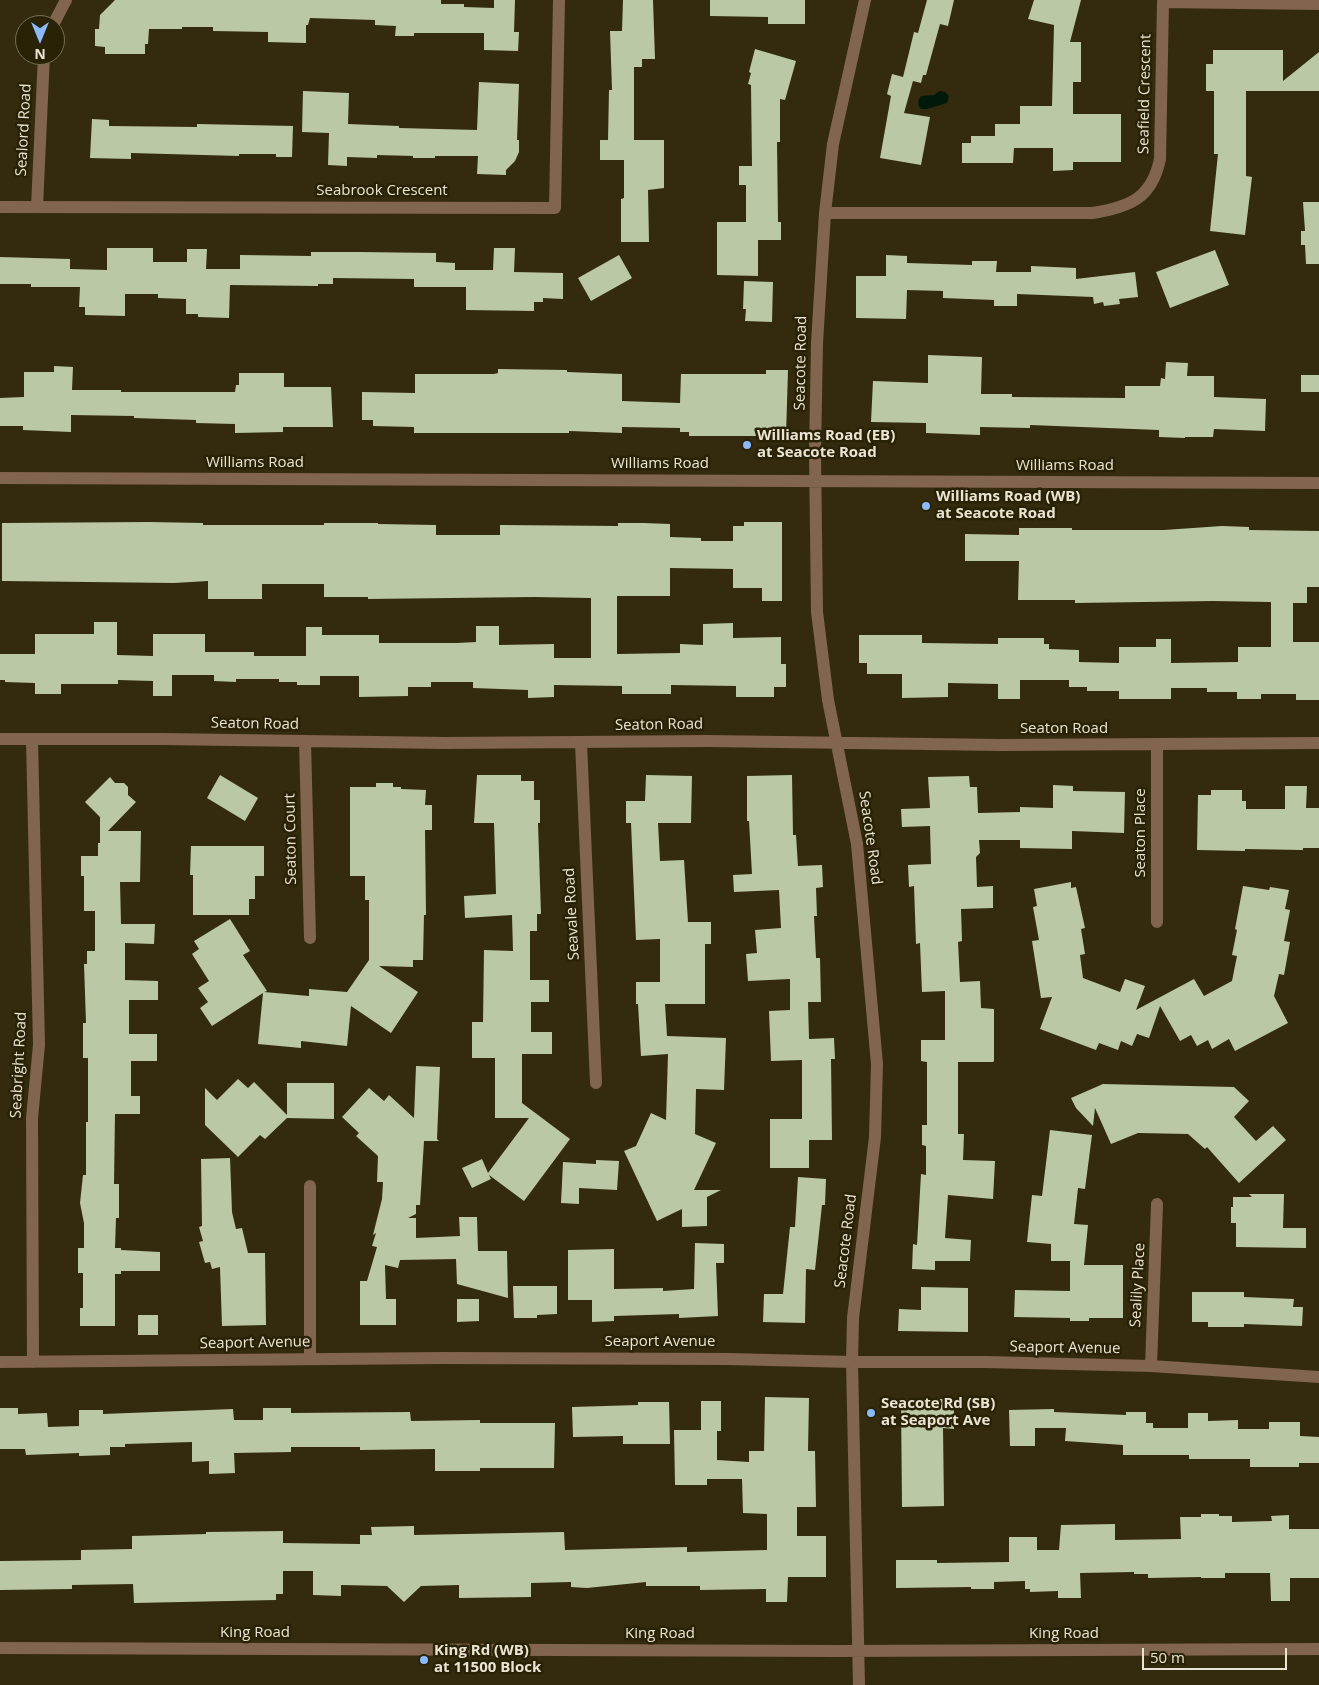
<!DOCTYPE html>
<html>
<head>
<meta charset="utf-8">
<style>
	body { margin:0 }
	#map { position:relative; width:1319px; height:1685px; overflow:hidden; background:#342b0f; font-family:"Open Sans",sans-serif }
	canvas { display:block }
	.north { position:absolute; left:15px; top:15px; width:50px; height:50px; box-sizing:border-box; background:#2a2205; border:1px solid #767058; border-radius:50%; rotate:180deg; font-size:14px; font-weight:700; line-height:20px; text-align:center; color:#e9e4d4 }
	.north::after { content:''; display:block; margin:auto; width:18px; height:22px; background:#8abafc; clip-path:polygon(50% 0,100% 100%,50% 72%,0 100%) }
	.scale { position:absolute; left:1142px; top:1648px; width:145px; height:22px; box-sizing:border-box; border:2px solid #e9e4d4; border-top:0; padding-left:6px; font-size:15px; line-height:18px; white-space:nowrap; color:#e9e4d4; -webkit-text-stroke:4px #2a2205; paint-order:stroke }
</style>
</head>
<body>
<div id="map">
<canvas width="1319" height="1685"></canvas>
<div class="north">N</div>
<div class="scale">50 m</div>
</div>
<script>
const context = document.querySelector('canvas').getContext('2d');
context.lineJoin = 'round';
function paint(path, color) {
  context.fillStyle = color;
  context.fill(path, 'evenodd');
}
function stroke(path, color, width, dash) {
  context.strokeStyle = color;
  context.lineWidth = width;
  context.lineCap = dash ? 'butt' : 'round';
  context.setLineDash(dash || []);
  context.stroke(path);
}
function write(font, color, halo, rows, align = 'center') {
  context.font = font + ' "Open Sans",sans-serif';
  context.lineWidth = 5;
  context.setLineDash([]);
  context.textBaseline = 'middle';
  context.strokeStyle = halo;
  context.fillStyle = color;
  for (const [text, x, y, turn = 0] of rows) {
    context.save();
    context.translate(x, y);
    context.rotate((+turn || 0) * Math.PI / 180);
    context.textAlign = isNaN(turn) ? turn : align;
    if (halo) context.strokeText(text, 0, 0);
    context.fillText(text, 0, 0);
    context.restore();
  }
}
const water = new Path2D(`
	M940 91 945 92 949 96 947 103 927 109H921C917 105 918 99 921 96L934 95Z`);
const building = new Path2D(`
	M115 0H441V4H464V7L494 8V0H515L514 32H519L518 51 484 50V33H414V36H395L396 26 375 25V20L310 18 308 25H306V43L268 42V32L213 31V27H182V29H149L148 44H145V54H105V47L95 46V29H99L100 15Z
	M623 0H653L655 59H642V67H634V140H664V188L648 190 649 242H621V199L624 198V160H600V140H608L609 90H612L610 31H622Z
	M710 0H805V24H768V17L710 16Z
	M927 0H954L948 26 940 24 926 75H923L921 83 913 81 904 113 930 117 921 165 880 158 891 96 887 94 892 74 903 77 914 32 918 33Z
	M1034 0H1081L1070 42H1081V82H1073V114H1121V162H1073V170L1053 171V148H1014L1013 163H962V143H971V136H995V124H1020V106H1052L1054 25 1028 19Z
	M755 49 796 61 785 100 780 99V142H777L778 222H781V240H758V276L717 275V222H746V185H739V166H752L751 85 748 84 751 73 749 72Z
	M1213 50H1283V81L1319 52V91H1246V176L1252 177 1245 235 1210 231 1218 154H1214V91H1206V64H1213Z
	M479 82 519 84 517 140H519V152L515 161 506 170V175L477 174 478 156H435V158H413V156L377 155V158L347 157V166L328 165 329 133 302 132 303 91 349 93 348 124 399 126V128L477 130Z
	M92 119 109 120V126L197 127V124L293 126 292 157H276V154H239V156L131 153V159L90 158Z
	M1303 202H1319V264H1306L1305 245H1301V231H1305Z
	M107 248H153V262H187V249H207L206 269H240V255L311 256V252H359L436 253V262L455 263V270H493L494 248H515L514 272 563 273V299L543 298V302H534V311L466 310V287H414V279L333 278V284H318V286L230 285 229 318 198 317V314H186V299L158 298V294H125V316L85 315V307H79L80 287H31V284H0V257L70 259V269L107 270Z
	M1215 250 1229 285 1170 308 1156 272Z
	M619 255 632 278 591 301 578 278Z
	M886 255 907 256V263L972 265V261H997L996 272H1031V266L1076 268V279L1135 272 1138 297 1119 299 1120 304 1104 306 1103 302 1094 304 1093 297 1017 294V306H994V300L943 298V291L907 290 906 319 856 318V276H886Z
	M744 281 773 282 772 322 745 321 746 309H743Z
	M928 355 982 357 981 394H1012V397L1125 398V386H1160L1161 378 1165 379 1166 362 1188 363 1187 376H1214V397L1266 399 1265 431 1214 429 1213 437H1185V438L1159 437V430L1030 425V428L980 427V435L926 433V423L871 422 873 381 928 383Z
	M54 366 73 367 72 390H121V392H235L236 385H239V373H284V387H331L333 427H283V432L235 433V424L196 423V420L134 418V416L71 415V432L23 430V426H0V398L24 397V372H54Z
	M498 369 567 370V372L622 374V401L680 403 681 374H766V370H788L786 436H689V432H680V428L622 427V433L569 431V433H414V427L373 426V420H362V392L415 393V374H494L498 373Z
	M1301 375H1319V392H1301Z
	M149 522 203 523V525H324V523H378V524L436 525V535H500V525L618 526V523H643L670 524V537L701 538V541H733V526H744V522H782V601H762V588H733V569L670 568V596H617V654L680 653V644L703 645V624L733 623V638L781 637V664H786V687H774V697H736V686L671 685V694H622V686L554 685V697L528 698V690L473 688V682H431V687H408V696L359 697V676H320V685H297V682H279V679H236V682L214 681V675H172V696H153V681L118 680V684H61V694H35V683L5 682V680H0V654H35V634H94V622H117V655L153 656V634H205V652H254V656H306V627H322V635H379V643H457L476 642V626H499V645L554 644V658H591V598L534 597 368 599V597H324V584H262V599H208V581L174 583 2 581V523Z
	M1222 526 1249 527V530L1319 531V587H1307V603H1293V642H1319V700H1296V694H1261V699H1237V692H1207V688H1171V699H1119V691H1087V687H1069V680H1020V699H998V684L948 683V697L902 698V674H867V663H859V635H922V643L998 644V638H1044V644H1049V649L1079 650V662L1119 663V647H1156V639H1171V663L1238 662V647H1271V602L1213 601 1075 603V600H1018L1019 561H965V534L1019 535V528H1072V530H1164Z
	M220 775 258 798 245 821 207 798Z
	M477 775H521V781H534V800H540V823H538L541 914H537V931H530V980H549V1002H531V1032H552V1054H522V1103L570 1139 524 1201 489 1175 491 1179 472 1188 462 1168 482 1159 488 1173 529 1118H495V1058H472V1022H483L484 950 513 951 512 915 465 918 464 896 496 894 494 823H474Z
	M646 775 692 776 691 823H658L660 861 684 860 688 922H711V944H705V1004H665L667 1036 726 1038 724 1090 696 1089 695 1134 716 1143 694 1190H721L707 1197V1226L682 1227V1209L657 1221 624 1151 636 1146 651 1113 666 1120 668 1054 641 1056 638 1004H636V982H660V939L636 940 631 823H626V801H645Z
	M792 775 793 835H796L798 866 822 865 823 887 816 888 817 916H814L816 958H820L821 1002H808L809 1039 834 1038 835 1059H831L832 1140H809V1168H770V1119H802V1060L771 1061 769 1011 790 1010V979L748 981 746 954 757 953 755 930 781 928 779 890 734 892 733 875 752 874 749 821H747V776Z
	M969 776 970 787H977L978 813 1020 812V807L1053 808V785L1073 786V791L1125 792 1124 833 1072 831V849L1020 848V840H979L980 853 976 857 977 887 993 886V908L961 909 962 941 958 942 960 982 980 981 981 1008 994 1009V1061L993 1062H958V1134H964L963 1160 995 1161 993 1199 948 1195 945 1238 971 1240 970 1261H935V1270L912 1269 913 1244 917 1245 921 1174 926 1175V1146L922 1145V1125H927V1062L921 1061V1040H945V991L922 992 920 943 916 944 914 886 909 887 908 865 931 864 930 826 902 827 901 809 930 808 928 777Z
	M110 777 115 783H124L128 787V795L136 802 108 831H141L140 882H120L121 924H155L154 944 125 943V980L158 981V1000H129V1034H157V1061H131V1096H140V1114H115L114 1184H119V1218H116L115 1248H121V1250L160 1252V1271H121V1274H115V1326H80V1308H83V1273H78V1248H84V1223L80 1203 83 1175H86V1122H88V1058H83V1023H86L84 964H87V951H95V911H84V876H81V856H98V843H100V817L85 802Z
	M376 783H393V787H401V789L426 790 425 805H432V830H425L426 915H424L423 960H413V967L379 966 418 992 391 1033 351 1006 347 1046 301 1041V1048L258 1044 263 993 212 1026 200 1008 208 1002 198 988 209 981 192 954 199 949 194 941 230 919 250 951 243 955 267 991 264 992 309 996V989L347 992 369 960V900H365V876H350V787H376Z
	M1285 786H1307L1306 808H1319V848H1303V850L1245 849V851L1197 850 1198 795H1211V790H1242V801H1246V809H1285Z
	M191 846H264V876H255V899H249V915H193V875H190Z
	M1071 882V888L1076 887 1085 928 1081 929 1085 954 1080 955 1083 978 1120 992 1125 979 1145 986 1136 1010 1194 979 1204 996 1232 981 1237 956 1232 955 1237 930 1235 929 1243 886 1269 890 1270 887 1289 890 1285 909 1290 910 1284 941 1290 942 1284 975 1279 974 1274 996 1288 1023 1235 1051 1229 1039 1212 1049 1208 1040 1197 1046 1191 1035 1180 1041 1160 1006 1149 1038 1137 1034 1132 1046 1121 1041 1118 1050 1099 1043 1096 1050 1040 1029 1052 997 1041 998 1032 941 1039 940 1033 907 1037 906 1034 889Z
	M416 1066 440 1067 437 1139 439 1141H424L420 1205H416V1214L408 1218H416V1238L460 1236 459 1217H477L478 1251H507L508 1298 457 1284 456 1259 400 1260 398 1268 385 1265 386 1299H396V1325H360V1281H367L377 1247 372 1246 376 1233 373 1235 382 1199 383 1182H377L378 1156 356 1136 359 1133 342 1117 369 1088 384 1101 389 1095 414 1118Z
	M238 1079 248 1088 254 1082 287 1115V1083H334V1119L287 1118 265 1139 260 1135 238 1157 205 1125V1088L217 1100Z
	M1103 1084 1234 1087 1249 1101 1234 1117 1256 1141 1273 1126 1286 1140 1239 1183 1207 1147 1205 1149 1188 1134 1138 1133 1111 1144 1095 1108 1093 1126 1076 1108 1071 1098Z
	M1050 1130 1092 1135 1085 1189 1078 1188 1074 1224 1088 1225 1084 1265H1123V1318H1089V1321H1070V1318L1014 1317 1015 1290 1070 1291V1261H1051V1244L1027 1242 1032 1195 1042 1196Z
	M230 1158 232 1212 236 1229 242 1228 248 1253H265L266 1325 222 1326 220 1267 212 1269 210 1262 205 1263 199 1242 203 1241 199 1227 202 1226 201 1159Z
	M596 1160 619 1161 617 1190 579 1188V1204L561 1203 563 1162 596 1164Z
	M798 1177 826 1179 825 1205H822L815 1270 806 1269 805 1323 763 1322 764 1294H783L790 1227H795Z
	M1249 1194H1284L1283 1228H1306V1248L1236 1247V1223H1231V1207H1233V1197H1252Z
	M695 1243 724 1244V1263H716L718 1316 679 1318V1314L614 1316V1321L592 1322V1300H568V1250L614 1249V1289L663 1288V1291L694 1289Z
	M513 1286H557V1314L537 1315V1318H514Z
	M921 1287 968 1288V1332L898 1331 899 1309 921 1310Z
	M1192 1292H1244V1297L1294 1299 1293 1307H1303L1302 1326 1244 1324V1327H1208V1322H1192Z
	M457 1299H479V1321L457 1322Z
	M138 1315H158V1335H138Z
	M765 1397 809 1398 808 1451H815L816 1507H797V1536H826V1577H788L787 1602H766V1589L700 1590V1586H646V1582L587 1588 571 1587V1582L531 1583V1597L459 1598V1585L421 1586 404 1602 387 1586 341 1585V1596L313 1595V1571H283V1594H276V1600L134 1603 133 1584 72 1585V1589L0 1590V1561L81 1560V1550L132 1549V1536L206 1534V1532L283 1531V1543L360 1544V1535H372L371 1527 414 1526V1535L564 1532 565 1550 687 1547V1552L767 1550V1514L743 1513 742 1479H707V1485H675L674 1430H701V1401H721V1431H717V1460L749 1462V1451H764Z
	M901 1399H954V1429L943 1428 944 1506 902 1507Z
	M638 1402H669L670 1444H623V1436L573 1437 572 1407 638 1405Z
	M0 1408H18V1414L47 1413 48 1427 79 1426V1410H103V1414L233 1409 234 1420H263V1408H291V1413L410 1412 411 1421 480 1420V1423H555L554 1468H480V1471H435V1449L360 1450V1447H291V1452L234 1453 235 1473 209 1474V1461L192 1462V1442L125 1444V1447H110V1455L79 1456V1453L26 1455 25 1449H0Z
	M1054 1409V1412L1126 1415V1412H1146V1423H1153V1428H1188V1413H1208V1421L1238 1420V1429H1269V1422H1300V1436L1319 1437V1463H1299V1467H1250V1459H1189V1455H1123V1445L1065 1441 1066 1428H1035V1446H1010L1009 1410Z
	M1201 1514H1219V1516H1232V1522L1272 1521 1271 1516 1289 1515V1529H1319V1578H1290V1601H1271L1270 1573H1225V1578H1201V1577L1148 1578V1574H1134V1572L1080 1573 1081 1598H1058V1591L1030 1592V1589H1025V1581L994 1582V1589H971V1587L896 1588V1560H937V1563L1009 1562V1537H1037V1550H1059L1061 1525 1115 1524V1540L1181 1539 1180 1517H1201Z`);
const minor = new Path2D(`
	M53 25 66 0
	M0 207 555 208 559 0
	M37 207 44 55
	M825 213H1093C1130 207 1152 198 1160 159L1163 2 1319 4
	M0 478 1319 483
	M0 739H163L445 743 708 741 1001 745 1319 743
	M32 740 39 1045 32 1118 33 1362
	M305 741 310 938
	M581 743 596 1083
	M1157 922V744
	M310 1186V1359
	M0 1362 441 1358 728 1359 852 1362H986L1151 1366 1319 1377
	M1151 1366 1157 1204
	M0 1648 838 1651 1319 1649
	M859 1685 852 1362 853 1318 875 1137 877 1064 857 844 828 700 817 612 815 453 817 343 825 213 833 144 865 0`);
const markers = [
	[747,445,5,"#8abafc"],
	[926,506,5,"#8abafc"],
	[871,1413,5,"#8abafc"],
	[424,1660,5,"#8abafc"]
];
const streetNames = [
	["Seafield Crescent",1145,94,-89],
	["Sealord Road",24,130,-87],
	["Seabrook Crescent",382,191],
	["Seacote Road",801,363,-89],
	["Williams Road",255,463],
	["Williams Road",660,464],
	["Williams Road",1065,466],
	["Seaton Road",255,724,1],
	["Seaton Road",659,725,-1],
	["Seaton Road",1064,729],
	["Seaton Place",1141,833,-90],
	["Seacote Road",870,838,82],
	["Seaton Court",291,839,-91],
	["Seavale Road",572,914,-93],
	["Seabright Road",19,1065,-87],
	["Seacote Road",846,1241,-83],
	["Sealily Place",1138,1285,-87],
	["Seaport Avenue",660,1342],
	["Seaport Avenue",255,1343,-1],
	["Seaport Avenue",1065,1348,1],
	["King Road",255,1633],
	["King Road",660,1634],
	["King Road",1064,1634]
];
const poiNames = [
	["Williams Road (EB)",757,436],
	["at Seacote Road",757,453],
	["Williams Road (WB)",936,497],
	["at Seacote Road",936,514],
	["Seacote Rd (SB)",881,1404],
	["at Seaport Ave",881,1421],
	["King Rd (WB)",434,1651],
	["at 11500 Block",434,1668]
];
paint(water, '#00190a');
paint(building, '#bac8a5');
stroke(minor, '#81654e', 12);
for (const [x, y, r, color] of markers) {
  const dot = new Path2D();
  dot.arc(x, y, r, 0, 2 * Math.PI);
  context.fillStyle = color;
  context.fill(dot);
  stroke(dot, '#2a2205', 2);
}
write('15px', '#e9e4d4', '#2a2205', streetNames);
write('bold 15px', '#e9e4d4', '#2a2205', poiNames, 'left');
</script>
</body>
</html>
